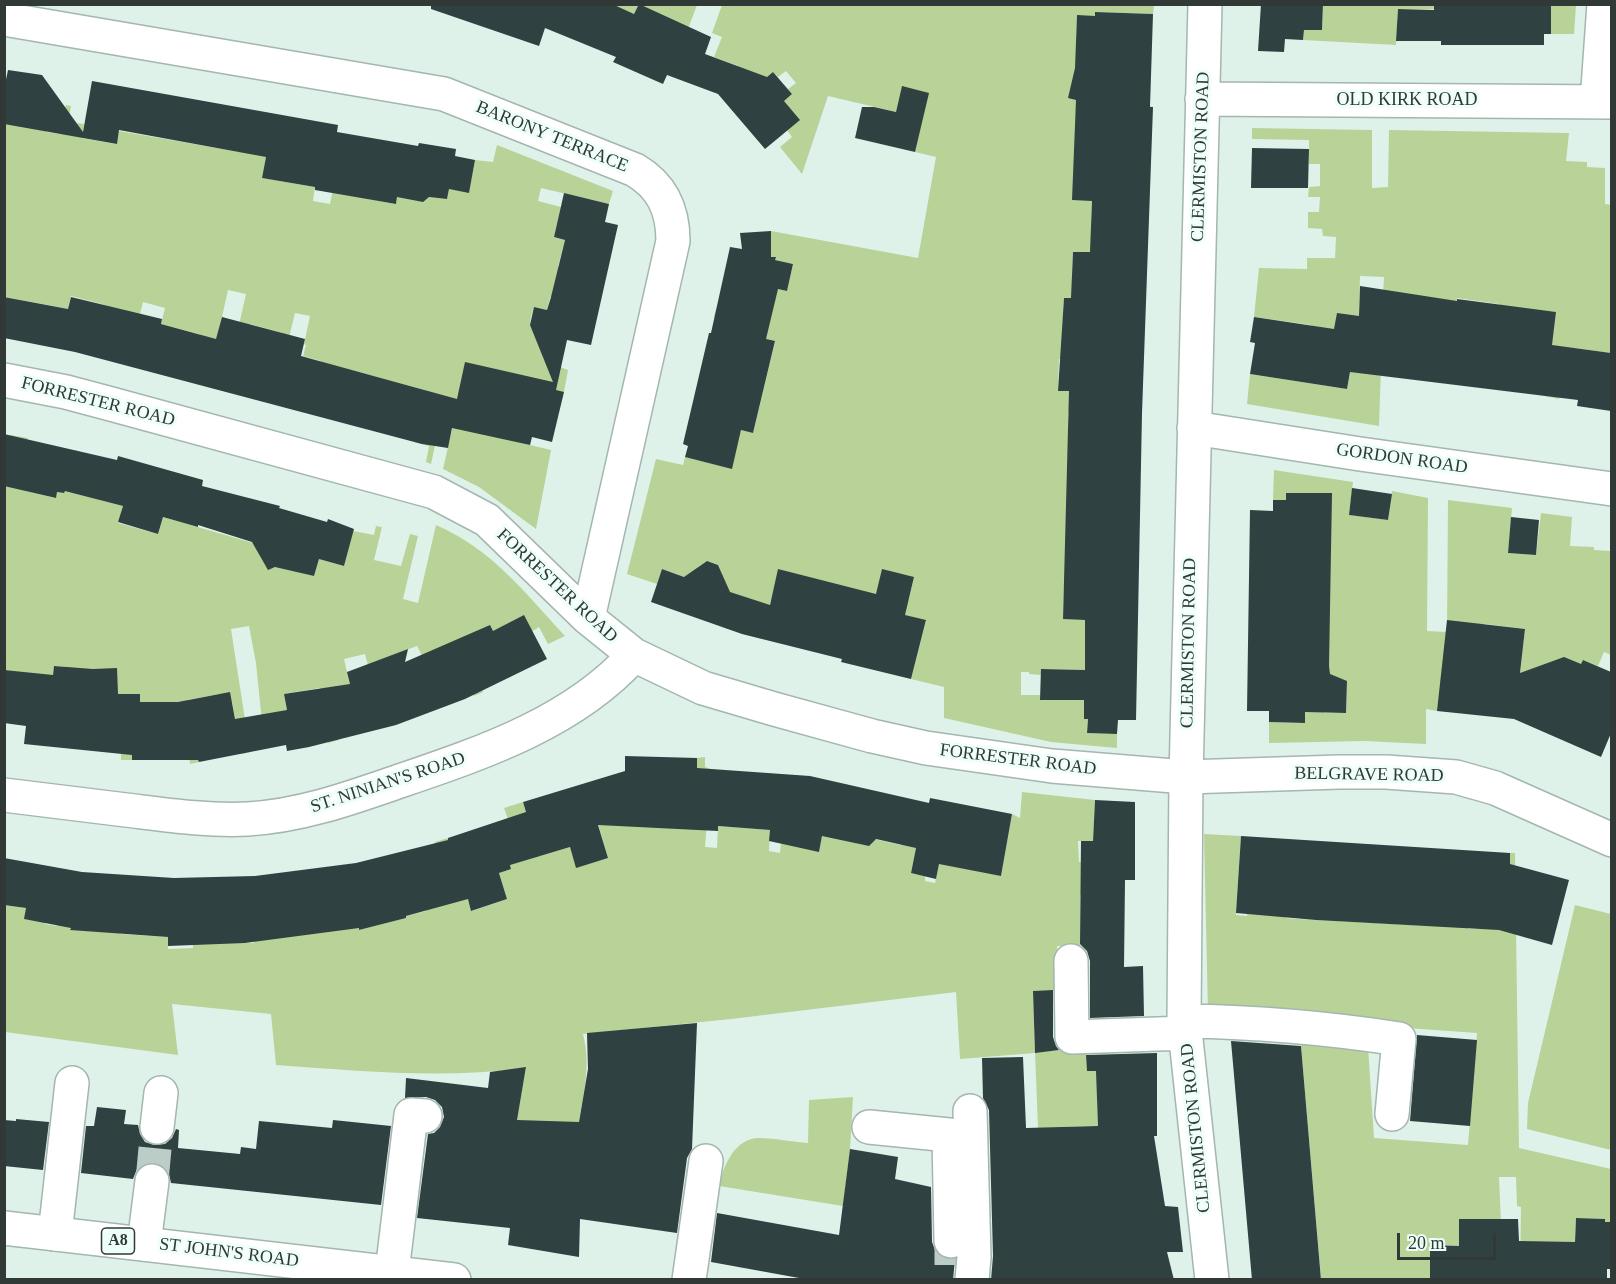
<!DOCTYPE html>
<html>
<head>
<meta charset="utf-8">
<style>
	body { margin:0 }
	#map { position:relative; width:1616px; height:1284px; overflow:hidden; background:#def2ea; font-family:Georgia,serif }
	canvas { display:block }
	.frame { position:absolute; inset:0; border:6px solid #313936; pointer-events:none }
	.scale { position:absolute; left:1397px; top:1233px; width:99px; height:27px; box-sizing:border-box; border:3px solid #313936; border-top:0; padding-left:8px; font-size:18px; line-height:21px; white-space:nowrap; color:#313936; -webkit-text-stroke:4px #eefef8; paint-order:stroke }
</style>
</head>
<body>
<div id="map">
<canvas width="1616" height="1284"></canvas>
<div class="frame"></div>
<div class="scale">20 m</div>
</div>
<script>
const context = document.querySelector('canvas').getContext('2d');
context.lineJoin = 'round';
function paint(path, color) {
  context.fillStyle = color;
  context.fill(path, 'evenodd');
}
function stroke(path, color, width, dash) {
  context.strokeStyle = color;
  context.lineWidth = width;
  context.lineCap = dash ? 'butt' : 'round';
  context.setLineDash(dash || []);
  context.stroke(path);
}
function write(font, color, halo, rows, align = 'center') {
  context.font = font + ' Georgia,serif';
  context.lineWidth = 6;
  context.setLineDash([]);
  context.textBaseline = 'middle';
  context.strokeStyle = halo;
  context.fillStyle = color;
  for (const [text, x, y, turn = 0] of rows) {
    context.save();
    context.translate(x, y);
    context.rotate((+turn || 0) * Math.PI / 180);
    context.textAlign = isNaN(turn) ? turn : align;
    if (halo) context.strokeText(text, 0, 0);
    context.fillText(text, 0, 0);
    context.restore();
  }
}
const green = new Path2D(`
	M612 5H697L679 53 639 5 634 14Z
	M722 5H1154L1153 14 1096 12 1095 16H1077L1076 42 1094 46 1122 99 1153 107 1096 105 1091 225 1141 254 1073 252 1072 273 1095 299 1064 298 1062 335 1093 359H1059L1058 390 1106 393 1068 412V429H1090L1064 585 1063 619 1106 620 1085 633V670L1041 669V675L1029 674V672H1021V695H1040V700H1084V719H1088L1087 733 1117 734V748L1051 742 944 718V687L911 679 926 621 901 614 909 599 914 577 879 609 779 569 761 639 725 628 737 595 717 589 722 574 718 565 707 561 698 567 693 580 662 569 657 584 627 574 656 459 683 465 685 457 731 468 741 430 753 433 775 342 726 329 728 320 714 317 716 309 761 319 769 287 787 291 793 264 775 260V257H771V231L918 258 936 157 915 152 902 87 896 112 828 96 802 174 780 147 792 137 787 130 784 101 792 94 788 89 796 83 786 71 778 77 773 72 739 101 738 66 714 57 722 37 712 33Z
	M1323 5H1434V9H1398L1396 45 1303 40 1304 30H1322Z
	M1551 5H1576L1574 34H1551Z
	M66 105 71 106 68 122 84 124 82 138 116 144 119 131 240 152 269 142 262 178 315 187 313 201 330 204 338 164 340 194 396 204 400 181 429 197 447 199 449 189 469 192 475 160 493 162 497 145 613 191 609 204 541 188 538 201 561 207 554 237 565 240 558 266 596 275 579 304 550 297 547 310 534 307C532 313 529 321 531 327 534 338 556 343 566 345L560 367 568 370 564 392 509 440 551 450 536 529 479 487 443 469 453 425 440 422 431 464 426 462 429 446 414 442 428 391 351 370 318 372 321 361 303 356 306 345 304 344 310 316 295 313 273 403 283 333 250 324 246 341 236 338 246 294 228 290 215 348 199 334 161 324 165 308 143 302 139 318 102 304 71 296 68 309 5 297 4 127 7 115 48 122 46 132 60 134Z
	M1252 128 1372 130V188L1388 187 1389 130 1569 133 1566 161 1587 162V167L1605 168V204L1612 205 1611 353 1573 348 1563 371 1559 399 1545 396 1556 312 1534 310 1498 313 1499 304 1457 298 1456 308 1381 368 1379 426 1247 404 1250 374 1347 389 1351 367 1311 325 1254 317 1259 268 1307 269V258H1335L1336 237 1323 236 1322 229 1308 228V212H1319L1320 197H1308L1309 187 1320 186V164H1309V140L1252 139ZM1360 276 1384 277 1382 312 1359 311Z
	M10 435 28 438 17 481 22 490 55 498 57 492 64 493 75 450 85 454 100 500 123 506 118 523 158 534 163 517 267 547 266 565 273 568 277 566 314 576 319 559 344 566 353 531 374 535 376 526 382 527 374 560 401 566 410 534 418 536 403 599 418 603 436 525C492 549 525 593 565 636L548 644 539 627 473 669 483 692 474 696 457 651 426 663 417 646 401 652 376 696 365 654 344 659 352 693 328 699 339 740 328 743 320 688 284 694 287 710 263 732 256 663 249 626 231 629 250 752 242 754 232 702 220 694 187 700 199 762 190 764 186 728 171 702H151L140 705V694L132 726V760H121L120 696 104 709 67 667 54 666 51 695 5 671 4 462Z
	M1274 470 1353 482 1349 515 1388 520 1392 491 1428 498 1427 631 1447 632 1448 500 1512 508 1508 553 1536 555 1541 513 1572 517 1570 546 1594 547V550L1611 551V655L1604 652 1598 666 1583 660 1576 675 1515 719 1525 629 1485 624 1437 711 1426 709V744L1364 741 1269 743V722L1304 723 1305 691 1324 695V713H1346L1347 683 1330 682 1329 666H1311L1313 556H1331V528L1286 500H1273Z
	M705 757V767L711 769 705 847 717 848 718 826 770 830 769 851 780 853 788 775H798L795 798 819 851 823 831 863 845 865 837 901 845 903 830 918 838 911 873 925 876V881L935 883 941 854 1001 876 1012 814 1020 818 1022 792 1095 800 1093 841H1078L1079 862 1093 863 1125 896 1080 895V946H1057L1059 990 1033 991 1035 1052 1086 1048 1087 1071H1097L1098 1129 1093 1126 1063 1127 1064 1149 1039 1152 1035 1053 960 1059 956 992 731 1019 583 1034C591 1066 584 1090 579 1122H563L508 1167 526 1068C442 1079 360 1071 276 1065L271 1014 172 1004 178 1055 5 1032 4 905 26 908 25 919 37 921 47 912 45 924 57 926 59 918 72 920 70 929 121 923 120 934 168 937V949L193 948 192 924 238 923 239 943H254V932L355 906 359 930 406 918V916L426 911 435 842 448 838 472 911 507 899 499 873 511 868 496 822 508 819 504 808 523 802 539 856 570 847 576 867 608 858 597 820 696 811 697 758Z
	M1204 834 1241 836 1236 915 1247 916 1249 897 1287 900 1286 918 1297 919 1432 926 1469 911 1468 929H1481L1510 853H1515L1519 1148 1611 1169V1222H1605V1219L1576 1218 1575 1242 1520 1279 1521 1207 1517 1206 1516 1177H1499L1502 1246 1459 1220V1246L1430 1245V1279H1321L1300 1034 1368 1047 1374 1138 1468 1145 1477 1033 1208 1014Z
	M1575 905 1611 914V1150L1527 1129 1528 1103Z
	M853 1097 850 1149 843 1206 719 1186C723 1166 735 1138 759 1138 775 1138 792 1142 808 1143L809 1100Z`);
const building = new Path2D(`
	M431 4H612L634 14 639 4 711 37 705 54 767 77 773 72 792 94 784 101 800 120 765 149 718 94 667 75 663 84 613 62 616 57 545 28 539 46 431 9Z
	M1261 4H1323L1322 30H1304L1303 40 1285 39 1284 52 1258 51Z
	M1434 4H1551V34H1544V45H1441V41H1396L1398 9 1434 10Z
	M1095 12 1153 14 1150 107H1153L1142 413 1136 720H1118L1117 734 1087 733 1088 719H1084V700H1040L1041 669 1085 670V620L1063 619 1069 391H1058L1064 298H1071L1073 252H1090L1092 201 1072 200 1076 100 1068 98 1075 68 1077 15 1095 16Z
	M8 70 42 75 83 132 92 81 338 125 337 132 418 146 419 143 456 149 455 156 475 160 469 193 449 189 447 199 429 197 423 202 397 197 396 204 315 190V187L262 178 266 157 119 130 117 144 4 124V89Z
	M902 86 929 93 915 152 855 138 862 107H874L896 112Z
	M1252 148 1309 149 1308 188H1251Z
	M564 193 609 204 605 222 618 225 591 345 567 340 556 390 564 392 552 442 532 437 530 445 452 428 448 448 422 444 75 352 4 338V297L68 309 71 297 162 319 161 324 216 339 222 317 305 339 301 356 457 399 465 362 553 382 530 325 534 307 547 310 551 297 565 240 554 237Z
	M771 231V257H776L775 260 793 264 787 291 778 289 766 339 775 341 753 433 741 430 732 469 685 457 688 446 683 444 709 333H711L730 247 742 249 740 233Z
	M1360 286 1457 301V299L1556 312 1552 345 1611 353V411L1577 406 1578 400 1350 372 1347 389 1250 374 1255 343 1250 342 1254 317 1334 329 1337 313 1359 316Z
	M4 434 117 460 118 456 203 480 202 486 280 506 279 508 327 522 328 519 354 529 344 566 319 559 314 576 275 567 268 570 252 542 198 525V527L163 517 158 534 118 522 123 506 65 491 64 493 57 492 56 498 4 486Z
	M1352 488 1392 494 1388 520 1349 515Z
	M1286 493H1332L1329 666 1330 674 1347 681 1346 713 1305 712V723L1269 722V711H1247L1250 510 1273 511V500H1286Z
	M1511 517 1539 520 1536 555 1508 553Z
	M707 561 718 565 730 592 770 605 778 569 876 594 882 569 914 577 905 615 926 620 911 679 841 662 842 659 742 634 651 602 662 569 684 577Z
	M524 615 547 659 465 699 396 725 309 747 287 751 286 745 199 762 198 760H132V755L24 744 26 726 4 723V670L53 675 54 666 93 669 117 668 118 694H140V702H178L230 692 235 719 287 710 284 694 350 684 347 672 408 649 405 662 490 625 493 631Z
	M1447 620 1525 629 1520 673 1564 657 1581 664 1583 660 1611 672V733L1601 757 1514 719 1437 711Z
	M625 756 697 758V768L810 776 929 803 930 798 1012 814 1001 876 939 864 936 879 911 873 916 848 876 839 869 846 822 836 819 852 769 841 770 830 718 826V831L598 825 608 858 576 868 570 847 510 865 511 869 499 873 507 899 471 911 468 899 406 916V918L359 930V928L245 943 168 946V937L70 930 71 928 24 919 26 908 4 905V858L82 872 174 878 255 876 356 863 448 840V838L526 812 523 802 625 771Z
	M1095 800 1135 802V880H1125L1124 967 1143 966 1144 1016 1090 1018V961L1087 951 1080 944 1081 841H1093Z
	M1241 836 1510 853V864L1569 880 1552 945 1499 930 1316 920 1236 913Z
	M1053 990V1037L1056 1046 1059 1050 1035 1053 1033 991Z
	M697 1023 692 1149 687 1158 677 1233 580 1219 579 1257 508 1245 510 1228 417 1218 428 1134 434 1133 440 1127 444 1117 442 1107 435 1100 426 1097 405 1098 406 1078 488 1088 490 1072 526 1067 517 1120 579 1122 588 1069 587 1033Z
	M1417 1035 1477 1040 1470 1126 1410 1121Z
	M1231 1041 1301 1046 1321 1280H1252Z
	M1157 1053V1136H1154L1165 1206 1178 1207 1183 1252H1167L1174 1280H991L993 1256 989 1110 983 1098 982 1058 1023 1057 1026 1128 1098 1126 1096 1071H1087L1086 1055Z
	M97 1107 126 1110 124 1124 138 1125 140 1134 145 1142 154 1145 165 1144 172 1138 176 1129 179 1130 178 1148 240 1154 241 1147 256 1149 259 1121 332 1128 333 1120 391 1126 381 1205 171 1183 169 1174 164 1166 154 1162 145 1164 137 1169 133 1179 81 1173 86 1126H94Z
	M16 1119 49 1122 43 1170 4 1166V1120L16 1121Z
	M850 1149 898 1157 895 1179 931 1187 932 1242 935 1250 941 1257 955 1259 953 1280H810L711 1262 717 1213 839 1235Z
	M1576 1218 1605 1219V1222H1611V1269H1607V1280H1430V1245L1459 1246V1219H1518L1519 1241 1575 1242Z`);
const minorTunnel = new Path2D(`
	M152 1181 157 1127
	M951 1241V1265`);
const minor = new Path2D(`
	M1205 4 1186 777 1184 1021 1212 1280
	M4 19 444 94 635 170C662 186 673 209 673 241L588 618
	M1202 99 1612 102
	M1597 102 1604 4
	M4 380 66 392 111 404 434 492 487 520 588 618 634 655 703 688 774 709 872 736 926 748 1052 766 1186 777 1339 772H1386L1456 777 1495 788 1612 840
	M1194 428 1360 454 1612 489
	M4 795C45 800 85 805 126 810 167 815 207 821 248 819 300 816 348 799 397 782 482 753 573 723 634 655
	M1071 961 1072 1037 1186 1033
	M1184 1021C1257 1022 1328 1028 1399 1039L1392 1114
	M970 1111 974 1257 972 1280
	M157 1127 161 1093
	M869 1127 949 1135 951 1241
	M55 1234 72 1083
	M144 1244 152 1181
	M392 1272 411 1115 425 1116
	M689 1280 706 1161`);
const major = new Path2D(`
	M4 1228 454 1280`);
const shields = [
	[118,1241,33]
];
const shieldNames = [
	["A8",118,1241]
];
const streetNames = [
	["OLD KIRK ROAD",1407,100],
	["BARONY TERRACE",552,137,22],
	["CLERMISTON ROAD",1201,157,-88],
	["FORRESTER ROAD",98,402,14],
	["GORDON ROAD",1402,459,8],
	["FORRESTER ROAD",557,586,43],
	["CLERMISTON ROAD",1189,643,-89],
	["FORRESTER ROAD",1018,760,7],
	["BELGRAVE ROAD",1369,775,1],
	["ST. NINIAN'S ROAD",388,783,-18],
	["CLERMISTON ROAD",1196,1128,-96],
	["ST JOHN'S ROAD",229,1253,7]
];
paint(green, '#b9d298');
paint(building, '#2f4140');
stroke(minorTunnel, '#bbcdc6', 33, [33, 16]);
stroke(minor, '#a3b6af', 36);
stroke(major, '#a3b6af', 36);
stroke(minor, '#fff', 33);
stroke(major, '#fff', 33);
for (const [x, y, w] of shields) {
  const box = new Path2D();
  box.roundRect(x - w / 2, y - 13, w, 26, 4.5);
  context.fillStyle = '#eefef8';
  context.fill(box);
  stroke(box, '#313936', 1.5);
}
write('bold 16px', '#313936', null, shieldNames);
write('18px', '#313936', '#eefef8', streetNames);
</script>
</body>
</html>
